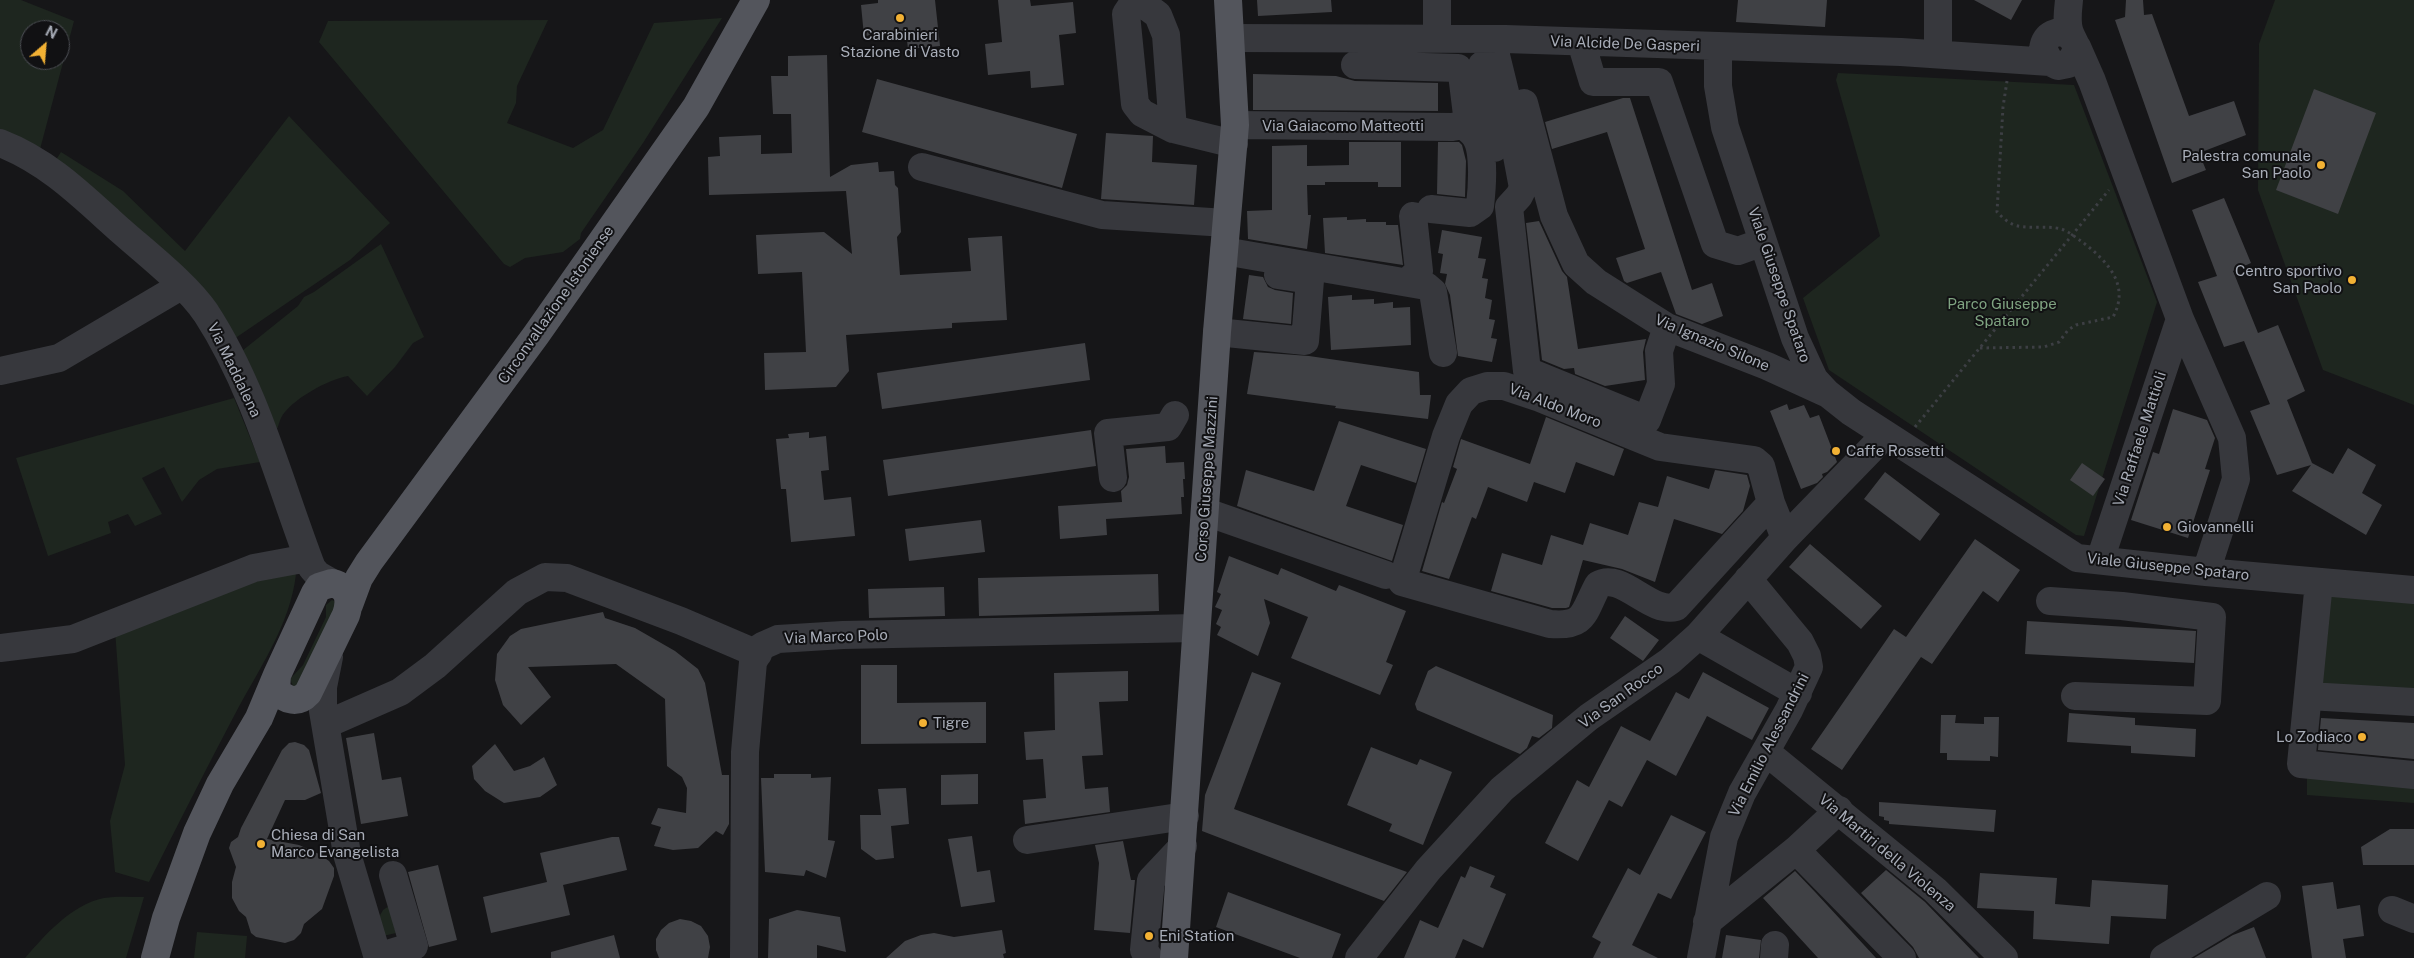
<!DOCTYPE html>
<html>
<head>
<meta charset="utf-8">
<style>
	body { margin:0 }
	#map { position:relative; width:2414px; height:958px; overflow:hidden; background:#161618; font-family:"Public Sans",sans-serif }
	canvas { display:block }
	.north { position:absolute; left:20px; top:20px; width:50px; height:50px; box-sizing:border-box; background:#111113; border:1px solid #4d4f55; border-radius:50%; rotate:27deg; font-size:14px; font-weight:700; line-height:20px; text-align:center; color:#a8adb8 }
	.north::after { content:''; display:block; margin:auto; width:18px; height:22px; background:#f2b134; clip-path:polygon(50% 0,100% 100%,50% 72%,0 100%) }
</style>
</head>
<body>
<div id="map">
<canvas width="2414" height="958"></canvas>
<div class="north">N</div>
</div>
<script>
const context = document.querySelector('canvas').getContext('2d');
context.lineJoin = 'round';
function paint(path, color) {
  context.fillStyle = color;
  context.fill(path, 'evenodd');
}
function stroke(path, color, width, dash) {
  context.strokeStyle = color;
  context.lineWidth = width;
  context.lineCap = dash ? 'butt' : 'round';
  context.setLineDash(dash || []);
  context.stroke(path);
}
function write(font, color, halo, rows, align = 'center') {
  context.font = font + ' "Public Sans",sans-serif';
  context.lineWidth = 4;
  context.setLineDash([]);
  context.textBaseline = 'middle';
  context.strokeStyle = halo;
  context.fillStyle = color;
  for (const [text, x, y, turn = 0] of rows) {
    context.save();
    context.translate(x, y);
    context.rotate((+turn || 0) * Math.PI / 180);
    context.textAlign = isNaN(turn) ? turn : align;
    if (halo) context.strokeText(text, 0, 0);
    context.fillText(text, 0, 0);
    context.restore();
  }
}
const green = new Path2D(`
	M0 0H21L74 21 39 153 0 134ZM30 30H60V60H30Z
	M2275 0H2414V405L2323 370 2258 190 2259 44Z
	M722 18 643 143 581 233 580 239 563 252 525 258 510 267 504 264 319 42 328 21 548 20 517 86 516 103 507 123 573 148 603 130 654 23Z
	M1838 73 2074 85 2157 302 2084 536 2076 535 1829 370 1803 298 1880 236 1836 80Z
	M289 116 390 223 350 260 234 339 54 163 61 152 123 191 185 251Z
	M381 244 424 337 413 343 395 367 367 396 348 376C329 379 290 400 281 418 278 425 278 430 272 436L237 355 298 306 304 297 314 292Z
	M234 398 260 462 217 469 199 480 182 502 164 467 142 478 162 514 135 526 128 514 108 522 111 533 48 556 16 458Z
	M283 569 296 574C290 626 258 670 234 716 205 771 177 826 149 882L115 872 110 821 125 765 115 630Z
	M2329 592 2414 600V690L2320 684Z
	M332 600 338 603 306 666 304 682 298 687 293 686 290 679 303 665 326 617V605Z
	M2307 773 2414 779V803L2307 795Z
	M144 897 126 958H25C46 934 71 905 104 898 117 896 131 897 144 897Z
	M389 906 396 933 383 936 378 919 383 910Z
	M197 932 247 936 245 958H194Z`);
const building = new Path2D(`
	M878 0H935L940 46 908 49 906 32 864 36 861 5 878 3Z
	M998 0H1030L1031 6 1073 2 1076 33 1059 35 1064 85 1031 88 1030 71 988 75 985 44 1002 42Z
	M1257 0H1331L1332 12 1258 16Z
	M1738 0H1827L1825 27 1736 22Z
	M1974 0H2022L2011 20Z
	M2126 0H2143L2144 15 2152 14 2189 116 2234 101 2246 135 2199 153 2206 170 2172 183 2115 20 2125 17Z
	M827 55 830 177 851 165 878 162 879 172 894 171 895 185 898 188 901 232 897 237 900 275 971 271 968 238 1002 236 1007 320 952 323V328L846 335 849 371 836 387 765 390 764 353 806 352 802 272 758 274 756 235 824 232 852 254 846 191 709 195 708 157 720 156 719 137 761 135V154L792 153 791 114H773L771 76H788V56Z
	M1253 74 1336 76 1355 81 1438 83V111L1253 110Z
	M877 79 1077 134 1062 188 862 132Z
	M2314 89 2376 113 2338 214 2276 190Z
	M1623 98H1630L1692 290 1712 283 1723 316 1702 324 1676 314 1661 272 1627 283 1624 281 1616 258 1645 249 1607 132 1552 149 1545 122Z
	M1106 133 1153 136 1152 162 1197 165 1194 205 1101 199Z
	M1349 142H1401V187H1378V182H1325V185H1307L1308 215H1311L1307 249 1248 239 1247 211 1272 210V146L1307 145V166L1349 165Z
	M1438 142H1459L1462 145 1466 161 1465 197 1437 194Z
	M2224 198 2251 263 2233 271 2258 333 2278 325 2305 391 2287 400 2312 463 2333 474 2348 448 2376 465 2362 493 2382 505 2366 535 2292 491 2311 465 2277 475 2250 411 2270 404 2244 341 2224 347 2198 282 2217 276 2192 210Z
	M1347 217V220L1366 219V222H1386V225H1398L1403 265 1325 253 1323 218Z
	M1539 221 1562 271 1567 277 1578 349 1646 339 1643 352 1645 380 1605 386 1575 374 1574 368 1564 369 1542 360 1526 223Z
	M1442 230 1482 237 1478 258 1486 259 1482 278 1488 279 1485 298 1492 300 1489 319 1495 320 1491 338 1497 339 1492 362 1458 356 1450 295 1445 284 1447 274 1440 273 1443 254 1438 253Z
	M1249 275 1263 277 1268 287 1275 290 1293 293 1291 324 1243 319Z
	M1352 295V300L1374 299V304L1393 302V308L1410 307 1411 345 1331 350 1328 297Z
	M1085 343 1090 380 882 409 877 373Z
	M1254 352 1309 356 1419 372 1420 395H1431L1428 419 1335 408 1336 406 1247 394Z
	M1787 404 1789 410 1804 405 1810 418 1819 415 1837 462 1827 472 1822 474 1823 477 1817 483 1801 489 1770 411Z
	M2173 409 2207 420 2215 438 2205 469 2210 470 2188 538 2131 520 2153 452 2159 454Z
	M1546 417 1624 449 1614 476 1576 462 1565 493 1534 482 1527 502 1488 487 1476 519 1472 517 1449 579 1422 571 1442 502 1444 503 1457 469 1453 467 1461 439 1530 464Z
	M1339 421 1426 449 1416 483 1361 465 1346 506 1403 525 1392 561 1237 506 1246 470 1314 491Z
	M1091 430 1096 466 888 496 883 460Z
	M809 432V438L826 436 829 470 821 471 824 500 851 497 855 536 791 542 786 489H781L776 439 789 438 788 434Z
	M1165 446 1166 463 1184 462 1185 479H1183L1184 497H1181L1182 514 1106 519 1107 535 1060 539 1058 506 1122 502 1121 491 1127 485 1129 477 1126 449Z
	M2082 463 2105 479 2093 496 2070 480Z
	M1715 470 1747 475 1750 486 1743 511 1722 534 1674 519 1655 582 1622 569 1583 560 1569 607 1566 608H1552L1491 591 1502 553 1542 565 1551 535 1583 545 1590 523 1628 535 1639 502 1658 507 1667 476 1709 489Z
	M1885 472 1940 514 1920 541 1864 499Z
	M981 520 985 552 909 561 905 529Z
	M1975 539 2020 570 1998 602 1983 591 1932 664 1921 657 1842 770 1811 749 1894 629 1906 637Z
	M1810 544 1882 606 1861 629 1789 567Z
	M1229 556 1278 575 1281 568 1336 591 1339 585 1406 611 1386 662 1393 665 1380 695 1291 658 1308 617 1264 599 1270 623 1258 656 1217 635 1221 627 1216 624 1222 610 1215 607 1221 594 1217 592Z
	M1158 574 1159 611 979 616 978 578Z
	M944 587 945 616 869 618 868 589Z
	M603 612 605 618 635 628 675 651 698 669 705 683 722 775H729V824L723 835 716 831 698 848 673 850 654 846 661 827 651 824 658 808 686 813 687 788 682 777 667 766 665 699 616 664 528 667 551 697 521 725 503 705 495 680 497 654 510 636 521 629Z
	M1625 616 1659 640 1643 661 1610 638Z
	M2027 621 2196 631 2194 663 2025 654Z
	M861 665H897V703L986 702V743L861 744Z
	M1436 666 1553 715 1552 728 1539 738 1532 736 1527 748 1520 754 1417 710 1415 704 1428 671Z
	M1128 671V701L1099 702 1103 755 1082 756 1085 789 1108 787 1110 812 1025 824 1023 800 1046 798 1043 759 1026 760 1024 732 1055 730 1054 673Z
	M1252 672 1281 683 1234 809 1407 872 1384 901 1202 831 1205 795Z
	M1703 672 1769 708 1752 740 1707 716 1676 776 1647 760 1622 807 1609 800 1578 861 1545 843 1577 780 1589 787 1621 726 1650 741 1676 692 1689 699Z
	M2069 713 2135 718V725L2196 729 2195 757 2131 753V746L2067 742Z
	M1941 715H1956L1955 723 1984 724V717H1999L1998 757 1990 756V761L1947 760V753H1940Z
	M2321 718 2414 723V759L2318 750Z
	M374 733 382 780 401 777 408 816 361 824 346 738Z
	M295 742 304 745 309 750 321 793 305 800H285L267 839 299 845 319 854 329 861 334 868V876L322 909 304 924 301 933 294 940 285 943 256 937 251 933 246 917 239 911 232 898V882L236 867 229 848 231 842 238 837 241 828 282 750 289 743Z
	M495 744 514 771 530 766 544 757 557 785 540 797 504 803 485 791 474 779 472 766Z
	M1371 747 1417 765 1420 759 1452 772 1423 845 1389 831 1392 824 1347 805Z
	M774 774H811V778L831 777 828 840 835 841 826 878 806 870 804 876 765 872 761 778H774Z
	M978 774V804L941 805V775Z
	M906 788 909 824 891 826 894 858 876 860 861 849 860 815H881L878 789Z
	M1879 802 1996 810 1994 832 1889 824V821L1884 820V817L1879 816Z
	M1671 815 1706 832 1671 899 1658 893 1632 945 1658 958H1593L1601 942 1592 937 1628 868 1640 875Z
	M2390 829H2414V865H2363L2361 847Z
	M972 836 977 872 990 870 995 902 961 907 948 839Z
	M612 837H619L627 870 563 885 570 915 491 933 483 897 547 882 540 853Z
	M1123 841 1131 880H1135L1130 933 1094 930 1099 863 1095 845Z
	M438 865 457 940 429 947 408 872Z
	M1470 866 1495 876 1490 887 1506 894 1483 948 1463 939 1455 958H1404L1420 920 1438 928 1461 876 1465 878Z
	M1886 870 1925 902 1979 958H1919L1913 947 1861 893Z
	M1795 871 1816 893 1876 958H1818L1763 898Z
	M1980 873 2057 878 2055 904 2090 907 2092 880 2168 885 2166 919 2111 916 2109 944 2033 939 2034 911 1977 908Z
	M2333 882 2337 909 2360 905 2364 936 2343 939 2346 958H2312L2302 886Z
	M1228 892 1341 934 1332 958H1300L1216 927Z
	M797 910 840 917 846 952 817 945V958H768L769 919Z
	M680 919 691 921 701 926 708 936 710 947 708 958H659L656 950V939L661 930 669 923Z
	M2254 927 2266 958H2194L2233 935Z
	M1002 930 1006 953 1003 954 1004 958H886L905 941 921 935 934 933 954 937Z
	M614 935 620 958H551V952Z
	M1726 935 1761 940 1759 958H1722Z`);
const path = new Path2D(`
	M1980 348 2044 347 2059 342 2068 330 2076 325 2113 317C2131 284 2106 260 2081 241 2075 237 2068 231 2061 229 2048 225 2024 230 2012 224 2006 221 2001 216 1997 212L2003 107 2007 81
	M1915 427 2109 190`);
const minor = new Path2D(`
	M1938 0V54
	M2069 0C2068 11 2066 23 2070 33 2073 41 2077 44 2077 52L2068 64 2058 66 2050 62 2043 49C2045 34 2058 28 2071 36
	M1231 38 1505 39 1901 52 2050 62
	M1437 38V0
	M1492 39 1505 92 1523 188 1519 196 1509 207 1527 371 1647 420 1661 384 1659 351 1667 327
	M1581 42 1593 82H1659L1715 244 1738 251 1763 242
	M2077 47 2092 81 2180 319 2232 438 2236 479 2206 572
	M1718 48V86L1725 127 1795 338 1814 379 1827 393 1851 412 2077 558 2206 572 2414 590
	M1482 65 1494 148
	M1524 103 1554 216 1576 264 1596 282 1667 327 1767 366 1826 393
	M1235 125 1452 127 1463 125 1467 115 1462 74 1458 68 1355 65
	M1173 129 1142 113 1135 104 1126 14 1132 5 1142 3 1158 15 1166 35 1173 129 1234 144
	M0 143C44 160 76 190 110 221 139 248 184 281 206 313 256 390 279 482 312 568L318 575 332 583
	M922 167 1102 215 1226 223
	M1431 209 1470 213 1480 206C1482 189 1485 150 1475 136 1472 132 1467 128 1463 125
	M1224 251 1426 286 1433 292 1443 353
	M1408 281 1419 271 1413 216
	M1217 332 1305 341 1310 280 1278 275
	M0 371 59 358 181 286
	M1113 478 1108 433 1168 427 1175 415
	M1771 503 1676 607C1650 614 1621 571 1598 585 1583 613 1586 627 1550 624L1402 582 1446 436 1459 404 1471 391 1487 386H1504L1540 398 1660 447 1754 460 1761 466 1771 503 1785 538
	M1206 512 1386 575
	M2100 560 2180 319
	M2319 582 2301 764 2414 775
	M2050 601 2122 606 2212 617 2207 701 2075 696
	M1698 636 1798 693
	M0 648 73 639 254 568 308 558
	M329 657 323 687V711L347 854 378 958
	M2308 696 2414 702
	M327 724 400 692 435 666 517 592 545 577 567 578 681 621 758 654
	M1766 752 1935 890 2004 958
	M1027 840 1185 816
	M1796 850 1902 958
	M2392 910 2414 919
	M1707 922 1796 850 1839 810
	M378 957 414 946 393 875
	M744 958 745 752 753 662 762 646 778 639 843 635 1196 628
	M1149 958 1144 950 1151 880 1183 846
	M1359 958 1428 870 1502 789 1589 717 1670 661 1698 636 1785 538 1885 435
	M1701 958 1724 837 1742 793 1789 710 1809 667 1807 656 1800 642 1748 579
	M1774 958 1775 945
	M2164 958 2267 896`);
const major = new Path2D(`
	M332 583C349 587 351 600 346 615L308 693C298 704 286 701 276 690L277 675 315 593 319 587Z
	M349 605 359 578 369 562 536 335 696 107 756 0
	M155 958 166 918 197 833 220 784 259 718 277 675
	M1174 958 1217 332 1235 125 1228 0`);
const markers = [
	[900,18,5,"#f2b134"],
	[2321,165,5,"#f2b134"],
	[2352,280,5,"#f2b134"],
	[1836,451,5,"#f2b134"],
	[2167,527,5,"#f2b134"],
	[923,723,5,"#f2b134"],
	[2362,737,5,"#f2b134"],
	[261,844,5,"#f2b134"],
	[1149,936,5,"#f2b134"]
];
const poiNames = [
	["Carabinieri",900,35,"center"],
	["Stazione di Vasto",900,52,"center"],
	["Palestra comunale",2311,156,"right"],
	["San Paolo",2311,173,"right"],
	["Centro sportivo",2342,271,"right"],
	["San Paolo",2342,288,"right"],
	["Caffe Rossetti",1846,451],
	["Giovannelli",2177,527],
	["Tigre",933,723],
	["Lo Zodiaco",2352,737,"right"],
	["Chiesa di San",271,835],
	["Marco Evangelista",271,852],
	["Eni Station",1159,936]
];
const streetNames = [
	["Via Alcide De Gasperi",1625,44,2],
	["Via Gaiacomo Matteotti",1343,126],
	["Viale Giuseppe Spataro",1779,285,71],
	["Circonvallazione Istoniense",556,305,-55],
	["Via Ignazio Silone",1712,343,23],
	["Via Maddalena",234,370,64],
	["Via Aldo Moro",1555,406,21],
	["Via Raffaele Mattioli",2140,439,-72],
	["Corso Giuseppe Mazzini",1207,479,-86],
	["Viale Giuseppe Spataro",2168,567,6],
	["Via Marco Polo",836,637,-2],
	["Via San Rocco",1621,696,-36],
	["Via Emilio Alessandrini",1769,745,-63],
	["Via Martiri della Violenza",1887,853,40]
];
const parkNames = [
	["Parco Giuseppe",2002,304],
	["Spataro",2002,321]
];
paint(green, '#1e261f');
paint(building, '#404145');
stroke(path, '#3d3f44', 3, [2.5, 4]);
stroke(minor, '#37383d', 28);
stroke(major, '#53555c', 28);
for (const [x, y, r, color] of markers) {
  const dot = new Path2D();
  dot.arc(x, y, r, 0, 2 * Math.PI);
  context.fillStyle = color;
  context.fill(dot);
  stroke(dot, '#111113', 2);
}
write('15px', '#a8adb8', '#111113', poiNames, 'left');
write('15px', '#a8adb8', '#111113', streetNames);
write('15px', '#7fa381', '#111113', parkNames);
</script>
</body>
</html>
